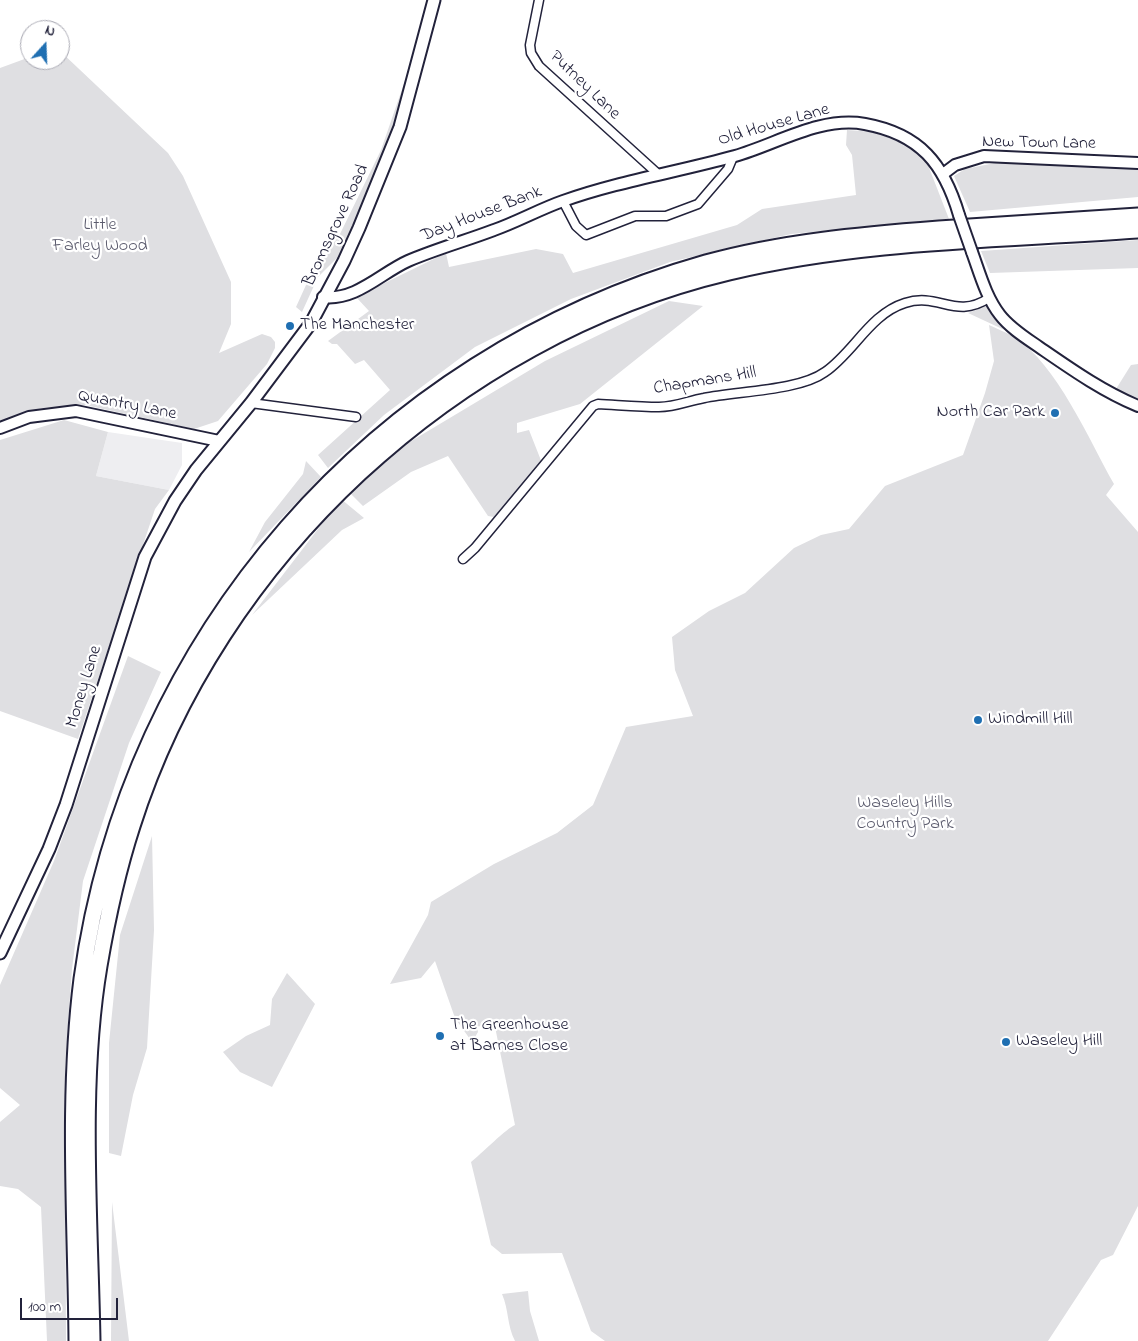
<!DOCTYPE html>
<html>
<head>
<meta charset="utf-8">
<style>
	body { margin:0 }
	#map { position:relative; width:1138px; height:1341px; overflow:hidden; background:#fff; font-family:"Indie Flower",sans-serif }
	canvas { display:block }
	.north { position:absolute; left:20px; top:20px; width:50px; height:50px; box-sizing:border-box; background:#fff; border:1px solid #a7a7b1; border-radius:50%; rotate:20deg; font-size:14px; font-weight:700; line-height:20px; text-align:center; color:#22223b }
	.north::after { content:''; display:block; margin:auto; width:18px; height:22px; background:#1f6fb2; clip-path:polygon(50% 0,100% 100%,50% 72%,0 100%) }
	.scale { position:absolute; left:20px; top:1298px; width:98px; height:22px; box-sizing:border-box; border:2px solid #22223b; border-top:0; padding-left:6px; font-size:15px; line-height:18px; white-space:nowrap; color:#22223b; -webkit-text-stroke:4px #fff; paint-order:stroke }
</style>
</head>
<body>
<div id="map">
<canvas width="1138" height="1341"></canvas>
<div class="north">N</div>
<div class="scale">100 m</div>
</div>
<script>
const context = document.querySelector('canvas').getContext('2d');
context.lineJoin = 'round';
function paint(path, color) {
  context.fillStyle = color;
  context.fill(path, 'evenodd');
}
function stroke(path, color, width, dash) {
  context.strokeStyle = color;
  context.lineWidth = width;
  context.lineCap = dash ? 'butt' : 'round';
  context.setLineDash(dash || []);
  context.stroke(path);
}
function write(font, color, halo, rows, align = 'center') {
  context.font = font + ' "Indie Flower",sans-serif';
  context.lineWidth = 4.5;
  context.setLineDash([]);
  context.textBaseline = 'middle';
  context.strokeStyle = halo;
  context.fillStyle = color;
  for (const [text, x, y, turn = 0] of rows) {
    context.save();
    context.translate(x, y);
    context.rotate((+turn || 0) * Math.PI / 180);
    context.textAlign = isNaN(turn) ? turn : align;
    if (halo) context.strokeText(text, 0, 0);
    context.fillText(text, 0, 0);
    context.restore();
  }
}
const built = new Path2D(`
	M108 432 182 443V465L169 490 96 476Z`);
const green = new Path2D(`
	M426 3H430L396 126 344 251 318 277 302 312 296 307 311 274 340 234 381 150 409 69Z
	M60 51 168 153 183 176 231 282V324L219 353 262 334 271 337 275 342V348L267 364 218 421 194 429 85 405 42 408 0 421V68L30 57V60H60Z
	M847 130 875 132 916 149 928 165 949 219 791 234 670 262 571 299 475 347 384 415 328 468 318 455 390 390 364 360 355 364 337 344H332L328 341 369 311 356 297 446 253 449 267 536 249 563 254 573 273 737 225 762 209 856 195 852 155 846 145Z
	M1000 162 1138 169V197L970 212 954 176 965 169Z
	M1138 240V268L990 273 981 251Z
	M669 301 703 306 580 404 517 423V433L529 430 542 463 494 517 488 516 448 456 411 472 363 506 349 492 408 443 545 361Z
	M986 306 992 308 1011 328V333L968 313Z
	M989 325C997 329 1006 332 1014 337 1057 364 1089 440 1114 484L1106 495 1138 532V1206L1113 1255 1101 1260 1048 1341H605L591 1331 562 1253 502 1254 491 1245 471 1162C480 1155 508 1127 515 1125L494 1022 477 1027 478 1032 472 1042 455 1018 435 961 421 978 390 984 428 915 431 902 494 864 557 833 593 805 626 727 693 716 675 670 672 637 709 611 745 593 794 548 821 535 849 529 885 486 963 455 985 393 994 361Z
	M1138 364V401L1116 389 1131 365Z
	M64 420 108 432 96 476 169 490 155 509 78 739 0 711V440Z
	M306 461 321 477 249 552 265 522 303 474Z
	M341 499 364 518 342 530 252 615Z
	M128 656 161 672 129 743 83 881 72 969 65 1065 66 1341H47L41 1207 18 1189 0 1186V1122L20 1105 0 1088V985L54 861Z
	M152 836 154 930 147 1048 133 1095 121 1156 109 1153V1043L120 935Z
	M287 973 315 1004 272 1087 240 1072 223 1052 246 1036 270 1025 272 999Z
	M112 1202 129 1341H111Z
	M528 1291 530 1311 539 1341H515C507 1326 509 1310 502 1294Z`);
const minor = new Path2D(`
	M539 0 530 45 531 53 539 66 658 174
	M563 201 576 226 586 235 635 216H666L698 204 728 169 733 157
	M251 403 356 417
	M463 559 475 548 593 406 598 404C618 405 639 407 659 407 675 407 688 401 704 398 737 391 799 391 825 372 854 352 870 314 905 303 939 292 955 320 989 298`);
const tertiary = new Path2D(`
	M943 174 955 165 984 156 1138 163
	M972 252C980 274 986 297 1000 315 1010 328 1026 338 1039 347 1071 369 1102 391 1138 406
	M323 297C356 301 381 273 408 261 436 249 465 241 494 230 517 222 540 209 563 201 619 181 678 172 735 156 777 144 820 116 865 124 920 134 944 164 959 215
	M0 428 29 417 76 411 219 441`);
const secondary = new Path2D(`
	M0 953 49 849 66 805 145 557 175 501 196 470 251 403 311 323 344 261 359 228 400 127 434 0`);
const motorway = new Path2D(`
	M77 1341C76 1222 67 1097 82 979 129 636 374 357 706 263 782 242 861 235 939 229 1005 225 1072 220 1138 216
	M92 1341C90 1221 79 1084 99 966 107 919 117 872 132 826 217 558 455 337 729 272 863 240 1002 240 1138 230`);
const tertiaryBridge = new Path2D(`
	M959 215 972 252`);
const markers = [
	[290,326,5,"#1f6fb2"],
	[1055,413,5,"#1f6fb2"],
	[978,720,5,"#1f6fb2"],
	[440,1036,5,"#1f6fb2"],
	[1006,1042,5,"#1f6fb2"]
];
const streetNames = [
	["Putney Lane",584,86,44],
	["Old House Lane",774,126,-16],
	["New Town Lane",1039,144,1],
	["Day House Bank",482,215,-21],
	["Bromsgrove Road",337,226,-65],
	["Chapmans Hill",705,382,-9],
	["Quantry Lane",127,406,11],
	["Money Lane",85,687,-73]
];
const parkNames = [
	["Little",100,226],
	["Farley Wood",100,247],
	["Waseley Hills",905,804],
	["Country Park",905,825]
];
const poiNames = [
	["The Manchester",300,326],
	["North Car Park",1045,413,"right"],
	["Windmill Hill",988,720],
	["The Greenhouse",450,1026],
	["at Barnes Close",450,1047],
	["Waseley Hill",1016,1042]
];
paint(built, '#eeeef1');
paint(green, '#dfdfe2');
stroke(minor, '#22223b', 11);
stroke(tertiary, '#22223b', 14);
stroke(secondary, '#22223b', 15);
stroke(motorway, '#22223b', 19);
stroke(minor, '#fff', 8);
stroke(tertiary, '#fff', 10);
stroke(secondary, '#fff', 11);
stroke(motorway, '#fff', 15);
stroke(tertiaryBridge, '#22223b', 14, []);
stroke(tertiaryBridge, '#fff', 10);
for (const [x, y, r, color] of markers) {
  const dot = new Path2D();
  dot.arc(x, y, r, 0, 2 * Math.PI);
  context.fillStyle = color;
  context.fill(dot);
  stroke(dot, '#fff', 2);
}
write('18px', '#22223b', '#fff', streetNames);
write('18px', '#5b5b6d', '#fff', parkNames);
write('18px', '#22223b', '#fff', poiNames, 'left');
</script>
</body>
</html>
